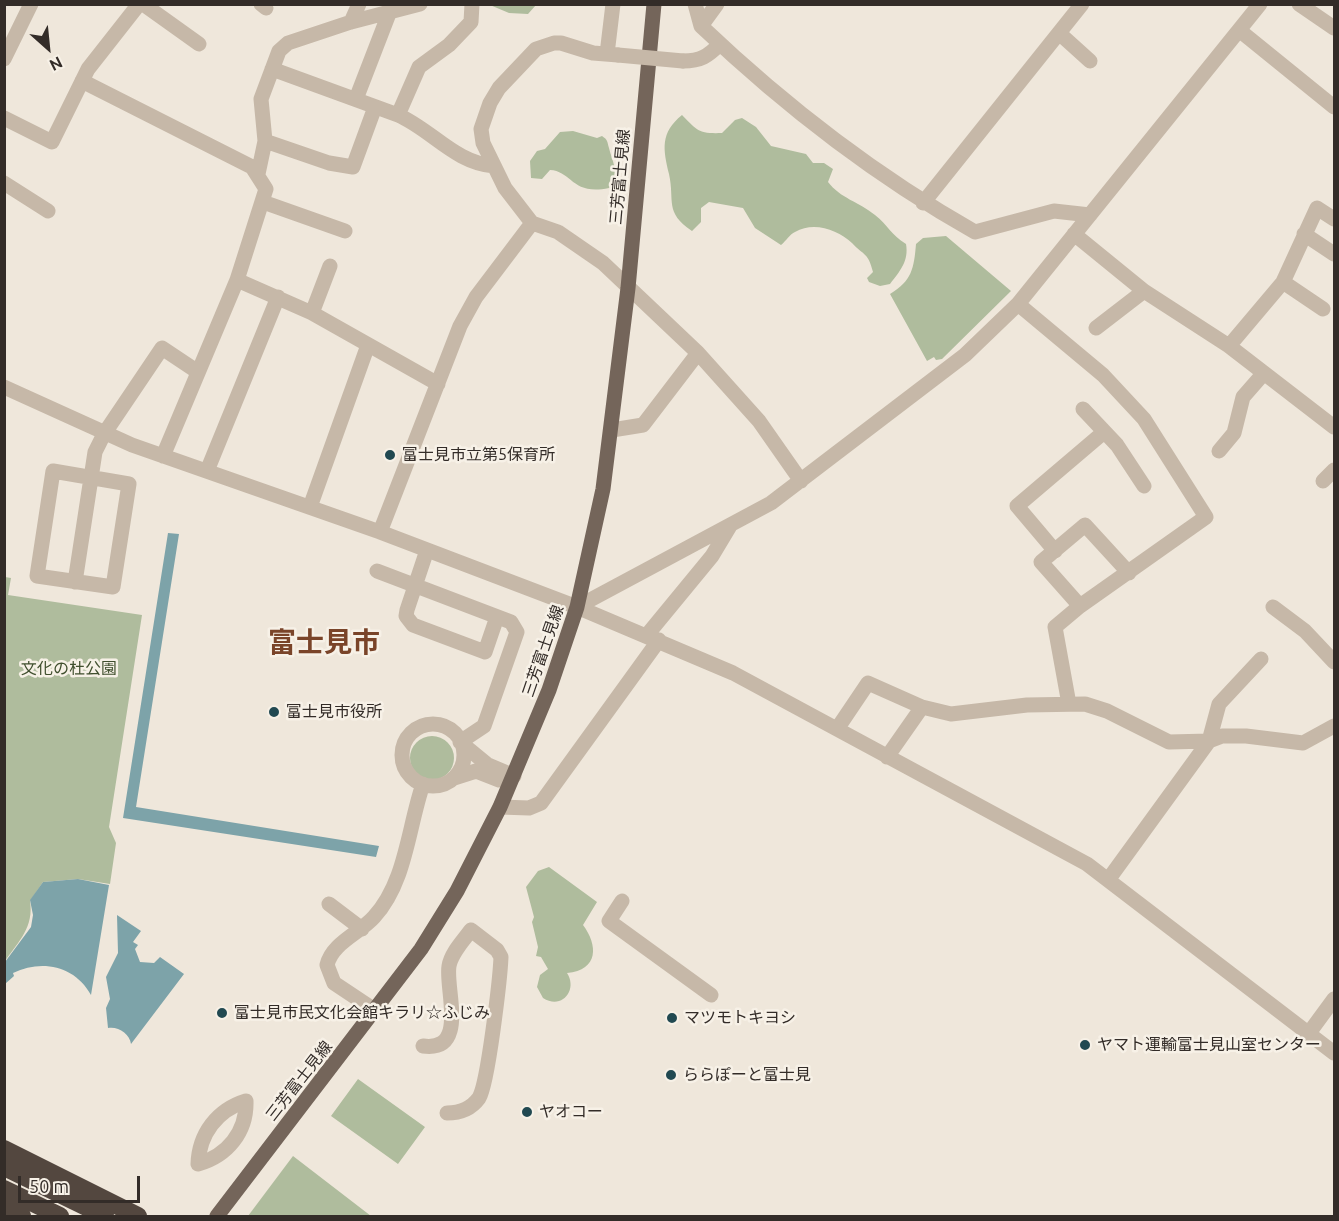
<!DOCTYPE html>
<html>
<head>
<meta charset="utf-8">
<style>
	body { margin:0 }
	#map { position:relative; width:1339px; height:1221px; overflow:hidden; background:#efe7db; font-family:Ubuntu,sans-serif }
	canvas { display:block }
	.frame { position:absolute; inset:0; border:6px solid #332c28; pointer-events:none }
	.north { position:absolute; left:18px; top:18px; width:60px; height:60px; -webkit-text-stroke:4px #f7f1e7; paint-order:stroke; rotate:153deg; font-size:16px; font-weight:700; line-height:24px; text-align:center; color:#332c28 }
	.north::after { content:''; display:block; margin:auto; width:21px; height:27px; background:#332c28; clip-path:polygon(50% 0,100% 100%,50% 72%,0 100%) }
	.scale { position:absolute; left:18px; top:1176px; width:122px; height:27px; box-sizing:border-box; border:3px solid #332c28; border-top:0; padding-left:8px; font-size:18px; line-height:21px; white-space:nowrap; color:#332c28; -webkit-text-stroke:4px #f7f1e7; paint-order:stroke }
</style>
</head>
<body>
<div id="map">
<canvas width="1339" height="1221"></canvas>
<div class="frame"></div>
<div class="north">N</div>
<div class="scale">50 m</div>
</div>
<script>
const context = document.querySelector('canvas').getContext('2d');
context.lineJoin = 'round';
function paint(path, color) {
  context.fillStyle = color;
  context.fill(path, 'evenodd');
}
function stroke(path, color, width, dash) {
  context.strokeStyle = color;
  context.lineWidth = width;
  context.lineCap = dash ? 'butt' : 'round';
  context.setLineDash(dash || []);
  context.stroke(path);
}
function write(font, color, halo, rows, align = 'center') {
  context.font = font + ' Ubuntu,"Noto Sans JP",sans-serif';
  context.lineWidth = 5;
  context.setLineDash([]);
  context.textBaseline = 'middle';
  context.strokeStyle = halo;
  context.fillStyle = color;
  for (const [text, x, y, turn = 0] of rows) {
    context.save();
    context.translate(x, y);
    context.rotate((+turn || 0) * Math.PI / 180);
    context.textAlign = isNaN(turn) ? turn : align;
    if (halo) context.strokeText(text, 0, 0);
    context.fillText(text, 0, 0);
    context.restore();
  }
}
const green = new Path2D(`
	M490 5H536L528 14 509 13Z
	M682 115C697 130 698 134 722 133L735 120 742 118 756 127 771 146 806 154 813 163H824L833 169 828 182C840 198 859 202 875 215 888 225 891 235 906 244 909 261 900 271 890 284L880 286 869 282 867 278 873 272C868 252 864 256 852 243 838 230 814 221 795 232 790 234 786 241 781 245L755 228 743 208 709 202 701 208V222L692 231C664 212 675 201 669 174 663 149 660 133 682 115Z
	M573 131 597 138 602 136C608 140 607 141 609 148 613 164 620 172 609 188 572 196 572 171 550 170L542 179 531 178 530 161 537 151 545 149 560 132Z
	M946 236 1011 291 942 359 936 360 934 357 927 361 890 294C912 281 914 268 916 244L923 238Z
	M5 577 11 578 8 595 142 615 109 827 116 843 110 884 78 879 43 882 30 901C34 927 19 941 5 961Z
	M410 758a22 22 0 1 1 44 0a22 22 0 1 1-44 0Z
	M549 867 597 902 583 925C598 945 599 970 567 973 578 990 562 1010 543 998L537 987 540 975 548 969 541 957 536 956 538 947 532 922 534 917 526 887 538 871Z
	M358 1079 425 1127 398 1164 331 1116Z
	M293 1156 371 1216H248Z`);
const water = new Path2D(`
	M168 533 179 534 136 807 379 846 376 857 123 818Z
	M78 879 109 885 91 995C75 966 42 959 13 973L14 976 5 984V962L31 927 33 915 30 900 43 882Z
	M117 915 141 931 133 942 138 945 135 949 140 962 154 963 160 957 184 974 131 1044C130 1034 118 1026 108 1028L106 1008 110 999 106 977 118 953Z`);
const minor = new Path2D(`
	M143 4 199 44
	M261 4 266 8
	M695 4 701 26C783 104 876 176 975 232L1054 211 1090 215
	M1299 4 1334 28
	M351 22 359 4
	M701 26 717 4
	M1239 30 1334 107
	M1059 33 1090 61
	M607 54 613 4
	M618 55 593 53 561 43H554L536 49 499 88 490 103 481 129 483 143 505 188 532 223 558 232 603 263 698 353 759 421 801 481
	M4 59 31 4
	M683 61C701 61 708 56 720 44
	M272 69 398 115C432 130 455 163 494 166
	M82 81 252 167 266 189 237 280 163 456
	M356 99 390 11
	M398 115 419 67 449 45 471 22 472 4
	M4 118 52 142 88 69 139 4
	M265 141 329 163 353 167 375 107
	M258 174 265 141 261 99 279 51 288 43 351 22 420 4
	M4 183 48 211
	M263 202 345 231
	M923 203 1082 4
	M1074 234 1144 291 1229 346 1334 427
	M1304 234 1334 254
	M237 280 312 313 438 384
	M1283 282 1323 309
	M1018 304 1103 375 1144 419 1206 517 1080 606 1055 627 1069 704
	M312 313 330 266
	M1096 328 1144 291
	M1229 346 1283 282 1317 208 1334 219
	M4 387 132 445 380 532 577 607 733 673 1087 864 1334 1053
	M1083 409 1117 445 1144 486
	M612 430 643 425 698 353
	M1219 451 1234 433 1243 397 1264 373
	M53 471 129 484 113 587 37 576Z
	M207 471 278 297
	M1323 481 1334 470
	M310 507 368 345
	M380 532 460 326 476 297 532 223
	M427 550 407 610 406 616 413 625 485 652 497 617
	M1055 551 1017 506 1104 432
	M377 571 511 622 517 632 484 726 460 742 488 765 514 776
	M75 582 95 452 104 434 162 348 198 372
	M1080 606 1041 562 1085 525 1129 573
	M577 607 771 503 965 355 1018 304 1260 4
	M1273 607 1305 631 1334 662
	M647 635 712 556 730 526
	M402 755a31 31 0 1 1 62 0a31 31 0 1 1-62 0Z
	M837 729 868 683 922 707
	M887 757 922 707 951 714 1027 705 1085 704 1107 711 1169 742 1209 741 1222 736H1246L1303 743 1334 726
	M454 778 476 771 499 780
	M500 807 529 808 541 803 659 640
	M1108 880 1209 741 1219 704 1261 659
	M622 901 609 921 711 995
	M329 904 362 929
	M376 1011 334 983 327 965C332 943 360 933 374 917 406 882 408 828 423 784
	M1309 1033 1334 999
	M423 1046C469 1052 445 989 449 966 451 953 463 941 471 930L497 950 501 957C500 979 488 1083 479 1098 471 1109 460 1113 447 1113
	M246 1101C247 1132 227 1156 198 1164 199 1134 217 1110 246 1101Z`);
const major = new Path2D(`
	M217 1216 421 949 457 891 500 807 549 690 577 607 603 489 628 288 654 4`);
const highway = new Path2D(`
	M4 1149 138 1216
	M4 1167 105 1216
	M4 1189 60 1216
	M4 1208 22 1216`);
const minorBridge = new Path2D(`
	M618 55 683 61`);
const markers = [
	[390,455,6,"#214951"],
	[274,712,6,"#214951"],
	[222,1013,6,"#214951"],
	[672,1018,6,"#214951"],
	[1085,1045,6,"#214951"],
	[671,1075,6,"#214951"],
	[527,1112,6,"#214951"]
];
const streetNames = [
	["三芳富士見線",620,177,-85],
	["三芳富士見線",543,651,-71],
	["三芳富士見線",299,1081,-52]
];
const poiNames = [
	["富士見市立第5保育所",402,455],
	["富士見市役所",286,712],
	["富士見市民文化会館キラリ☆ふじみ",234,1013],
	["マツモトキヨシ",684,1018],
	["ヤマト運輸富士見山室センター",1097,1045],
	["ららぽーと富士見",683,1075],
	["ヤオコー",539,1112]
];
const parkNames = [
	["文化の杜公園",69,669]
];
const townNames = [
	["富士見市",324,643]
];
paint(green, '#afbc9d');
paint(water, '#7da3a9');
stroke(minor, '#c6b8a8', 15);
stroke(major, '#74655a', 15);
stroke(highway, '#53473f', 18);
stroke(minorBridge, '#c6b8a8', 15);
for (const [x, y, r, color] of markers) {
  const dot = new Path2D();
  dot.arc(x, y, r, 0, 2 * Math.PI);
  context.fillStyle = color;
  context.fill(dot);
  stroke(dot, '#f7f1e7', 2);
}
write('16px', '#332c28', '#f7f1e7', streetNames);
write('16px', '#332c28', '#f7f1e7', poiNames, 'left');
write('16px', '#404f2e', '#f7f1e7', parkNames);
write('bold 28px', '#7a4429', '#f7f1e7', townNames);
</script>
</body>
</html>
